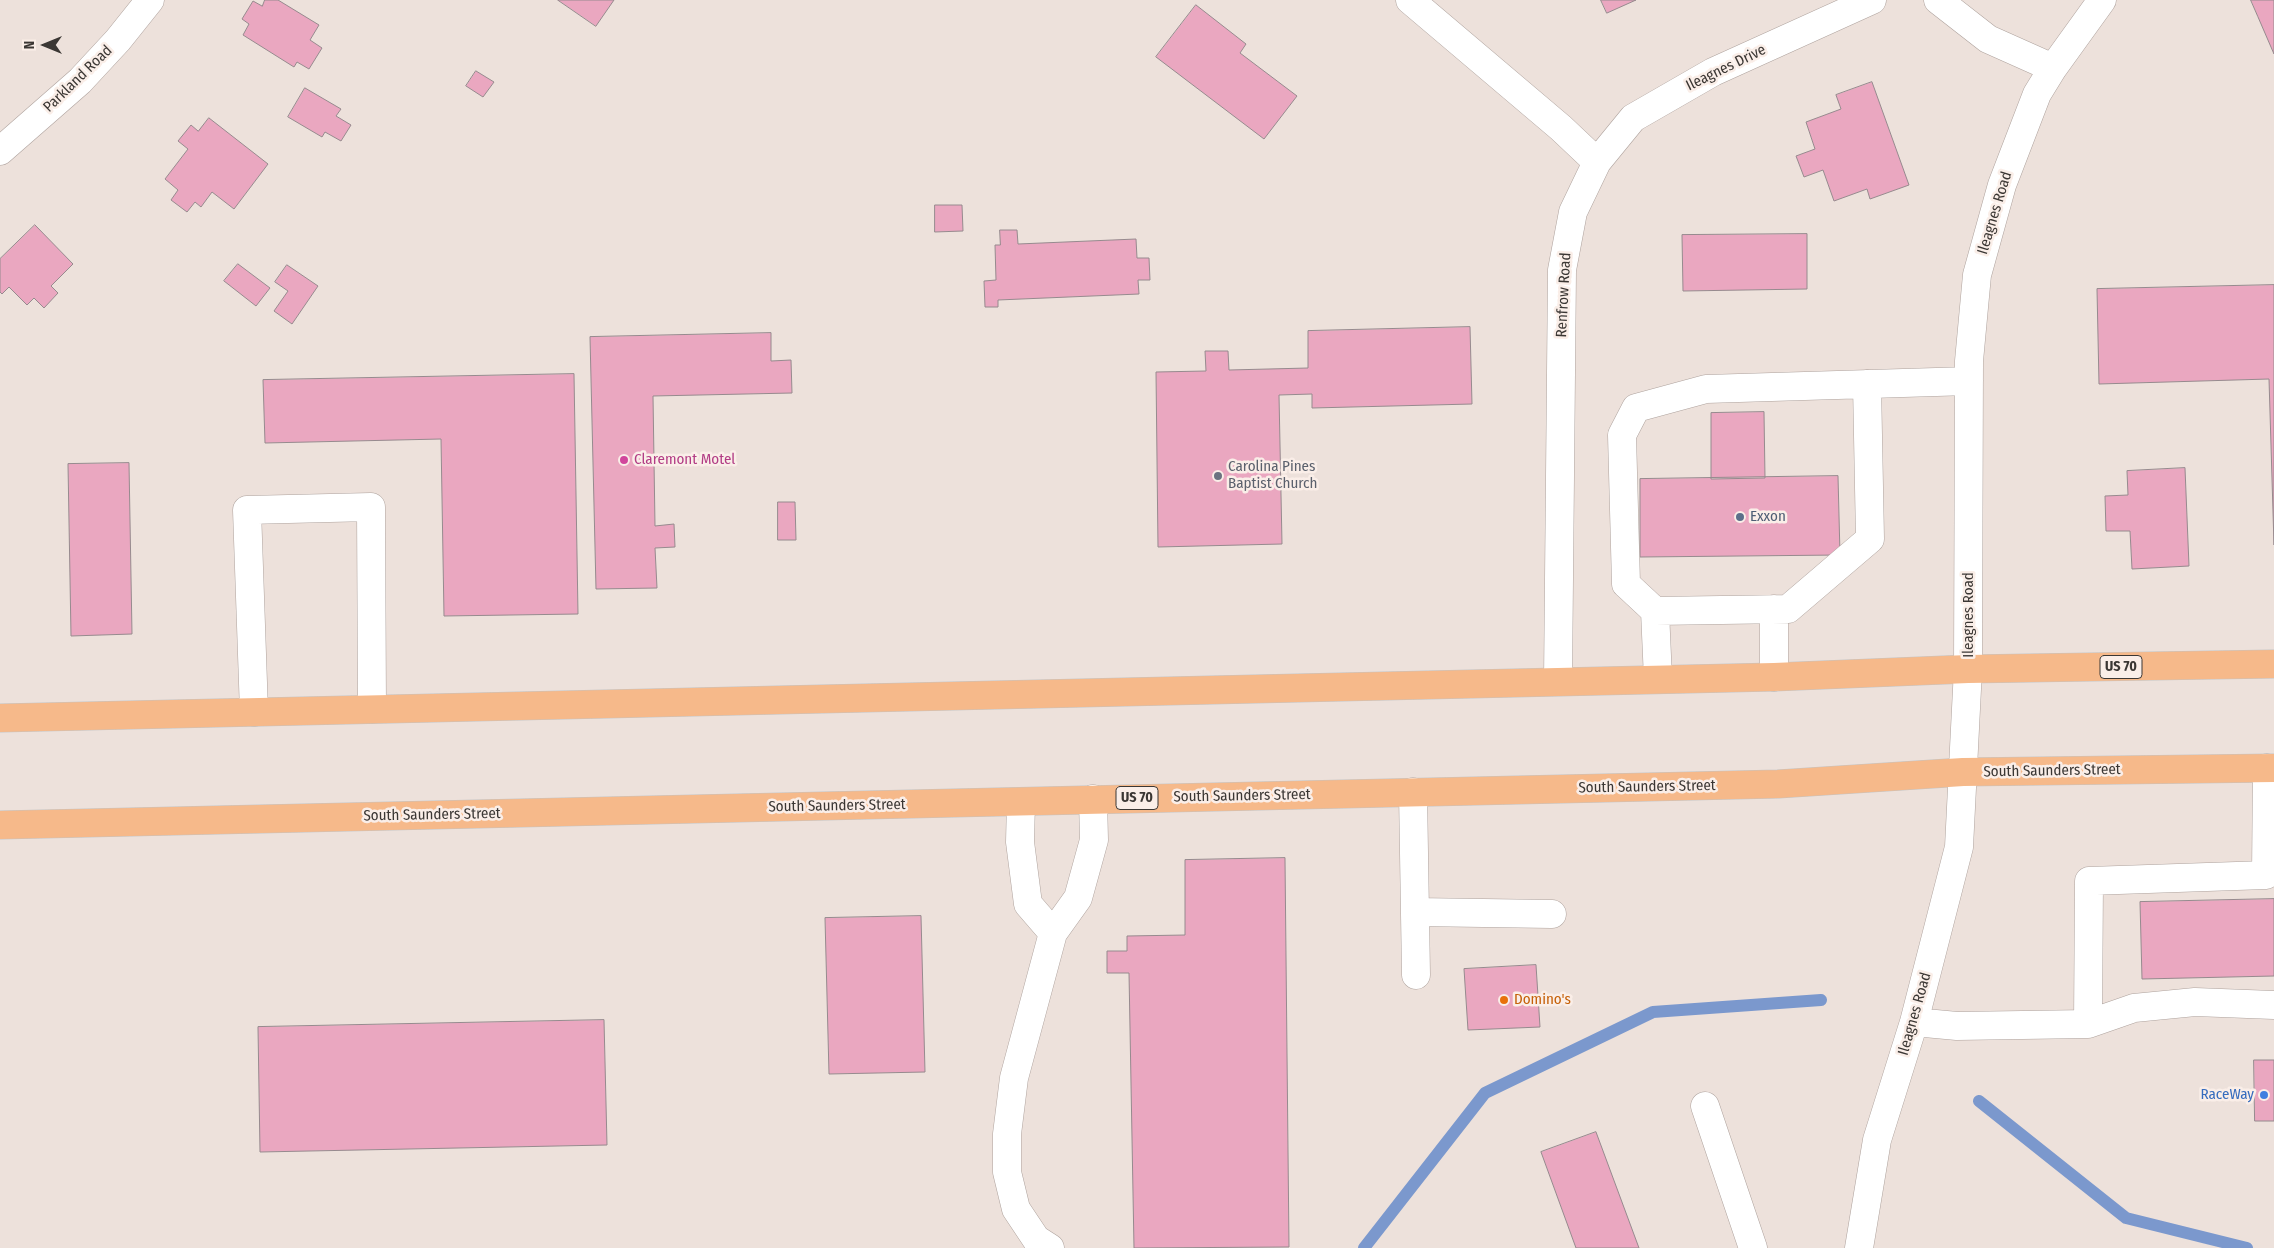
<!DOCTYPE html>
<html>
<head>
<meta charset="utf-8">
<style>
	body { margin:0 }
	#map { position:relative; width:2274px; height:1248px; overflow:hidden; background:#ede1db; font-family:"Fira Sans Condensed",sans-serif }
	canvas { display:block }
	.north { position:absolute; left:20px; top:20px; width:50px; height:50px; -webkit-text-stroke:4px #faeee8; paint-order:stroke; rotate:270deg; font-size:14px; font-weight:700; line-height:20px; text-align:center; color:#3b3734 }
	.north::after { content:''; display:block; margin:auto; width:18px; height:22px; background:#3b3734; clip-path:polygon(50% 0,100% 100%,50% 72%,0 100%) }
</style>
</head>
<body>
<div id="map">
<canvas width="2274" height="1248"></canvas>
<div class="north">N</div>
</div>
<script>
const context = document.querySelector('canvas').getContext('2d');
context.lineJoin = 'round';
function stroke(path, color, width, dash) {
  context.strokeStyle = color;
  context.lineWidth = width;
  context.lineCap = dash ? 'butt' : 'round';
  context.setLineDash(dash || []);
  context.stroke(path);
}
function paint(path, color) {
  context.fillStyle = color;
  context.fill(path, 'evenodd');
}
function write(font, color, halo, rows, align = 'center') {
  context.font = font + ' "Fira Sans Condensed",sans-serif';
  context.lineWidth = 5;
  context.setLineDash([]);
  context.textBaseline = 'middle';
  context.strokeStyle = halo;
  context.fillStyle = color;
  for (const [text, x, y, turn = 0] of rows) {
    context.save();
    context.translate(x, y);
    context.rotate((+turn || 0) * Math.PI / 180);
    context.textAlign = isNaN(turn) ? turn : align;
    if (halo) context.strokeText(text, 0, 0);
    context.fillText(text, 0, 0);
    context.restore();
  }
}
const stream = new Path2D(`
	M1979 1101 2126 1218 2247 1248
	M1364 1248 1485 1093 1653 1012 1821 1000`);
const building = new Path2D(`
	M265 0H278L319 25 310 40 322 48 309 69 297 62 294 67 243 35 249 24 242 19 253 1 262 6Z
	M558 0H614L596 26Z
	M1601 0H1636L1607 13Z
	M2251 0H2274V54L2258 17Z
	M1196 5 1246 44 1240 53 1297 96 1264 139 1156 57Z
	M476 71 494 82 483 97 466 86Z
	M1872 82 1909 185 1870 199 1867 189 1834 201 1823 170 1804 177 1796 156 1815 149 1806 122 1841 109 1836 95Z
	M305 88 341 109 336 116 351 125 341 141 325 132 322 137 288 117Z
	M209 118 268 164 234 209 212 192 201 207 195 202 187 212 171 200 178 190 165 179 188 149 178 141 191 125 198 131Z
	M935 205H962L963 231 935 232Z
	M35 225 73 264 51 286 58 293 44 308 34 298 27 305 9 287 2 294 0 292V259Z
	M1000 230H1017L1018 244 1136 239 1137 258H1149L1150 280H1138L1139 294 998 300V307H985L984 281 996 280 995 245H1000Z
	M1807 234V289L1683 291 1682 235Z
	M238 264 270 288 256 306 224 281Z
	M287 265 318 286 292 324 274 311 288 291 275 282Z
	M2274 285V545L2269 379 2099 384 2097 289Z
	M1470 327 1472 404 1312 408V394L1279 395 1282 544 1158 547 1156 372 1206 371 1205 351H1228L1229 370 1308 368V331Z
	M771 333V361L791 360 792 393 653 396 655 526 674 524 675 547 655 548 657 588 596 589 590 337Z
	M574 374 578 614 444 616 441 439 265 443 263 380Z
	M1764 412 1765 478 1711 479V413Z
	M129 463 132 634 71 636 68 464Z
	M2185 468 2189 566 2132 569 2130 531H2106L2105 496 2128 495 2127 471Z
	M1838 476 1840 555 1640 557V479Z
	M778 502H795L796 540H778Z
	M1285 858 1289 1247 1134 1248 1129 973H1107V951H1127V936L1185 935V860Z
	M2274 899V976L2142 979 2140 902Z
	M921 916 925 1072 829 1074 825 918Z
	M1536 965 1540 1027 1468 1030 1464 969Z
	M604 1020 607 1145 260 1152 258 1027Z
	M2254 1060H2274V1121H2255Z
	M1596 1132 1639 1248H1576L1541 1152Z`);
const minor = new Path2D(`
	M1410 0 1561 128 1597 162
	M1938 0 1988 39 2053 68
	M0 151 80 81 118 40 150 0
	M1774 609V677
	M1655 611 1788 609 1870 539 1867 384
	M1658 679 1655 611 1626 584 1622 435 1636 408 1706 389 1969 381
	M1558 681 1562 270 1573 212 1597 162 1633 118 1713 72 1872 0
	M254 712 247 510 371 507 372 709
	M1413 792 1416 975
	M1021 802 1020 842 1028 904 1053 933
	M1415 912 1552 914
	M1914 1022 1957 1026 2088 1024 2134 1008 2195 1002 2274 1005
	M2088 1024 2089 881 2266 875 2267 768
	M1705 1106 1753 1248
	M1050 1248 1036 1239 1016 1209 1007 1172V1134L1014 1078 1053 933 1078 898 1094 840 1093 799
	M1859 1248 1877 1140 1914 1022 1959 847 1968 669 1969 361 1977 275 2002 185 2037 94 2053 68 2102 0`);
const highway = new Path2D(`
	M0 718 1774 677 1968 669 2274 664
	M0 825 1778 784 1963 772 2274 768`);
const markers = [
	[624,460,5,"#d1479c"],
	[1218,476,5,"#6b7280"],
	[1740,517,5,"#5c6f8a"],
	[1504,1000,5,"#e8710a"],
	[2264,1095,5,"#3f7fe0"]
];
const shields = [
	[2121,667,42],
	[1137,798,42]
];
const shieldNames = [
	["US 70",2121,667],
	["US 70",1137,798]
];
const streetNames = [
	["Ileagnes Drive",1726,68,-26],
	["Parkland Road",78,79,-44],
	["Ileagnes Road",1995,213,-73],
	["Renfrow Road",1564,295,-87],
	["Ileagnes Road",1969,615,-90],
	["South Saunders Street",2052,771,-1],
	["South Saunders Street",1647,787,-1],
	["South Saunders Street",1242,796,-1],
	["South Saunders Street",837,806,-1],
	["South Saunders Street",432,815,-1],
	["Ileagnes Road",1915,1014,-74]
];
const hotelNames = [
	["Claremont Motel",634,460]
];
const worshipNames = [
	["Carolina Pines",1228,467],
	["Baptist Church",1228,484]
];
const serviceNames = [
	["Exxon",1750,517]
];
const foodNames = [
	["Domino's",1514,1000]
];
const shopNames = [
	["RaceWay",2254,1095]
];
stroke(stream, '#7b98cd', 12);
paint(building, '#eaa7c0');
stroke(building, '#968a8e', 1);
stroke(minor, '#aea29d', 29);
stroke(highway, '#c4c3c2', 29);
stroke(minor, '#fff', 28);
stroke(highway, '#f6b98a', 28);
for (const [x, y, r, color] of markers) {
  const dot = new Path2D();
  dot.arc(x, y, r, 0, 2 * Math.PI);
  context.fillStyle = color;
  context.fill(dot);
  stroke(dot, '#faeee8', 2);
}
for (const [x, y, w] of shields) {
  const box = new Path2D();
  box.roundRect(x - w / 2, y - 11.5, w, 23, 4);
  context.fillStyle = '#faeee8';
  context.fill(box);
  stroke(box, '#3b3734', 1);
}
write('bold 14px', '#3b3734', null, shieldNames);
write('15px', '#3b3734', '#faeee8', streetNames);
write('15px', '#b23c85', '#faeee8', hotelNames, 'left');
write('15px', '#5b616d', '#faeee8', worshipNames, 'left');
write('15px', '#4e5e75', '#faeee8', serviceNames, 'left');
write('15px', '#c56008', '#faeee8', foodNames, 'left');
write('15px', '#366cbe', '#faeee8', shopNames, 'right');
</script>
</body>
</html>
